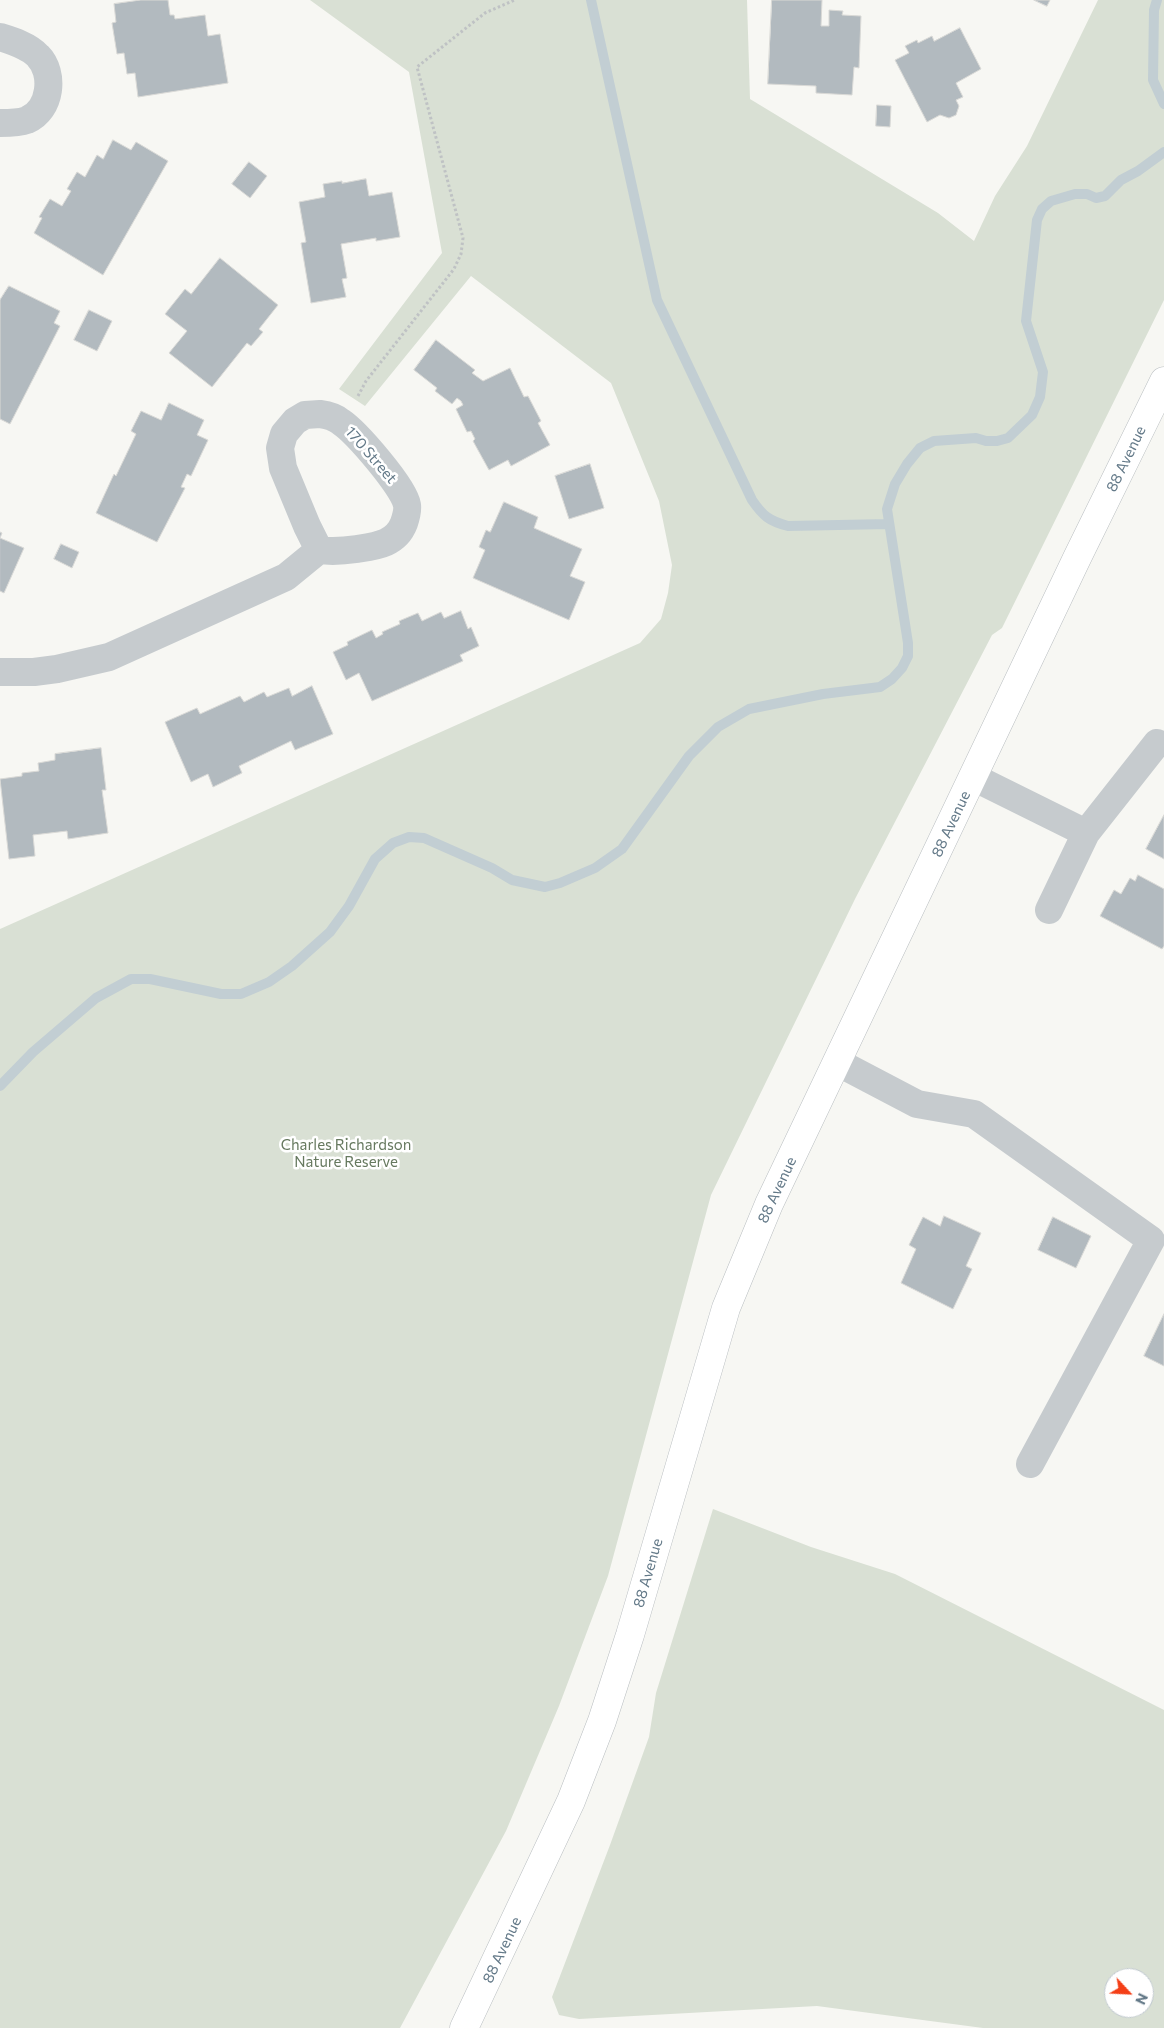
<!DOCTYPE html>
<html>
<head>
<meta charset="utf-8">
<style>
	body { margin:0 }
	#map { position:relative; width:1164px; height:2028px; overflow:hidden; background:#f7f7f3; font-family:Commissioner,sans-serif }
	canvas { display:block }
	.north { position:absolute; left:1104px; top:1968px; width:50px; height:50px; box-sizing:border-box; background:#fff; border:1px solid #c1c9cf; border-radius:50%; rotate:115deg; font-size:14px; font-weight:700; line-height:20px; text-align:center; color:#637988 }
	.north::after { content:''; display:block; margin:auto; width:18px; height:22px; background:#f43f17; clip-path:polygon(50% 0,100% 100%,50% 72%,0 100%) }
</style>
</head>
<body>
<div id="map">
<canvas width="1164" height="2028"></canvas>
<div class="north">N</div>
</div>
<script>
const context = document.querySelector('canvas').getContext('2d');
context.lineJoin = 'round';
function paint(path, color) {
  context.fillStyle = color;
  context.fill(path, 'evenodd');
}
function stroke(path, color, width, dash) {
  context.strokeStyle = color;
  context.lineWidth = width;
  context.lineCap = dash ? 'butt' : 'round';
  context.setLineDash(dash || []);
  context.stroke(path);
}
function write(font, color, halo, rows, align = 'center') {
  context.font = font + ' Commissioner,sans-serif';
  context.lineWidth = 5;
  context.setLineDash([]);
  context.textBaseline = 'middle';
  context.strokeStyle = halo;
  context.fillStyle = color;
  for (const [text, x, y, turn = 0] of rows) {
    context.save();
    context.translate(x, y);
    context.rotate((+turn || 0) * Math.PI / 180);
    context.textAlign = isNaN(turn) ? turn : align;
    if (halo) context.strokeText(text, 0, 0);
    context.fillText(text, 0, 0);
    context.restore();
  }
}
const green = new Path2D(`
	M310 0H747L750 99 938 213 974 241 995 196 1027 146 1098 0H1164V300L1002 628 992 635 855 899 711 1195 608 1576 559 1706 506 1831 400 2028H0V929L640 643 661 619 668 593 672 565 659 501 611 383 471 276 365 406 339 389 442 253 409 72Z
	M713 1509 811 1547 895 1574 1164 1710V2028H983L817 2006 579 2019 559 2015 552 1997 610 1845 649 1737 656 1693ZM1114 1978H1144V2008H1114Z`);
const stream = new Path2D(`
	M591 0 657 300 752 500C763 516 769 521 788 526L889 524
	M1157 0 1154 10 1153 80 1164 104
	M0 1086 33 1052 96 998 131 979H150L221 994H241L269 982 292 966 330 932 349 906 375 859 393 843 409 837 424 838 492 868 512 880 545 887 560 883 595 868 622 849 689 756 718 727 749 709 823 694 880 687 892 679 902 668 908 656V643L887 509 895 484 907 464 920 448 934 441 976 438 986 441H997L1008 438 1032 415 1040 397 1043 372 1026 321 1037 220 1042 209 1051 201 1075 194H1087L1096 198 1105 196 1121 180 1138 171 1164 152`);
const building = new Path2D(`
	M141 0H168L170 15H174L175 19 205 15 208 36 220 34 228 83 138 97 135 73 127 74 124 53 117 54 112 23 116 22 114 4Z
	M772 0H822L821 26H829V10L843 11 842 15 861 16 859 68 854 67 852 95 816 93V86L768 84Z
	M1034 0H1050L1047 6Z
	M960 28 981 69 956 83 963 97 956 100 959 106 956 115 949 118 940 115 927 122 895 60 909 53 905 46 917 40 918 43 932 36 934 41Z
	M877 105 891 106 890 127 876 126Z
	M113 140 131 150 136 142 168 161 103 275 34 233 42 218 39 217 50 199 62 206 71 191 67 189 77 172 85 177 97 155 103 159Z
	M249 162 267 176 250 198 232 184Z
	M366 179 369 196 392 192 400 237 376 241V238L341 244 347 278 342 279 346 297 311 303 301 243 306 242 299 202 325 197 323 184 342 181V183Z
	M220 258 278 305 259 329 263 332 251 346 247 343 212 387 169 353 187 331 165 314 185 289 191 294Z
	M9 286 60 311 54 323 60 326 10 424 0 419V300Z
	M89 310 112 321 97 351 74 340Z
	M436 340 475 370 472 373 483 381 510 368 524 397 528 396 541 421 538 423 550 445 511 466 508 460 489 470 473 441 475 439 471 431 467 432 456 409 463 405 461 401 457 398 452 404 435 391 437 388 414 370Z
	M169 403 204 420 197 435 208 440 191 476 187 474 181 487 185 488 157 542 96 513 114 474 116 476 136 434 131 431 141 411 161 420Z
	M590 464 604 508 569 519 555 476Z
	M504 502 538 517 534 528 582 549 570 576 585 582 569 620 473 578 485 550 479 547 486 530 490 532Z
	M0 532 2 533 0 538 24 548 4 593 0 591Z
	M61 544 79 552 72 568 54 559Z
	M461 611 468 629 471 627 479 646 460 655 463 661 372 701 359 673 346 680 333 652 348 645 347 642 372 630 376 638 383 634 382 632 400 624 399 621 418 613 422 621 441 612 444 618Z
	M312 686 333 734 295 750 291 741 239 766 242 773 213 787 208 774 191 782 165 722 197 708 200 714 240 696 244 702 264 692 267 697 289 688 292 696Z
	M101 748 106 790H102L108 833 68 839 67 831 33 835 35 856 9 859 0 779 22 776V773L39 771 38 763 55 760V754Z
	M1164 815V859L1146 849Z
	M1138 875 1164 889V946L1162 949 1100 916 1114 890 1121 894 1130 878 1135 881Z
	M944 1216 981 1233 966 1266 972 1269 953 1309 901 1283 916 1249 909 1245 923 1217 940 1226Z
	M1053 1217 1091 1236 1076 1268 1038 1250Z
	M1164 1314V1366L1144 1356Z`);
const path = new Path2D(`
	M358 396 366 381 454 269 461 254 463 238 417 67 485 13 515 0`);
const minor = new Path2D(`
	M0 37C13 41 29 46 38 56 55 73 51 110 27 120 19 123 9 123 0 123
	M320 414C328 415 335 417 341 422 356 432 404 487 407 505 408 511 406 517 404 523 396 544 376 546 357 549 343 551 333 552 319 550L307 526 283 468 280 448 284 434 295 421 305 415Z
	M0 672H34L57 669 109 657 286 577 319 550
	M973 777 1086 833 1049 910
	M1086 833 1157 743
	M837 1062 917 1104 974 1114 1151 1240 1030 1464`);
const major = new Path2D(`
	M464 2028 571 1801 602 1721 630 1635 726 1308 769 1204 1077 558 1164 381`);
const streetNames = [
	["170 Street",371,455,49],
	["88 Avenue",1126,459,-64],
	["88 Avenue",951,824,-65],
	["88 Avenue",777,1190,-65],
	["88 Avenue",648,1573,-74],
	["88 Avenue",502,1950,-65]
];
const parkNames = [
	["Charles Richardson",346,1145],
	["Nature Reserve",346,1162]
];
paint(green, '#d9e0d4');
stroke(stream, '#c2ced3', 10);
paint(building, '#b2babf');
stroke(building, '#d9d9d6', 1);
stroke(major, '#b9bec1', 29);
stroke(path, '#bfc2c4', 3, [2.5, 2.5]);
stroke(minor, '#c6cbce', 28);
stroke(major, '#fff', 28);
write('15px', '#637988', '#fff', streetNames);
write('15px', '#66795f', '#fff', parkNames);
</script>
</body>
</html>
